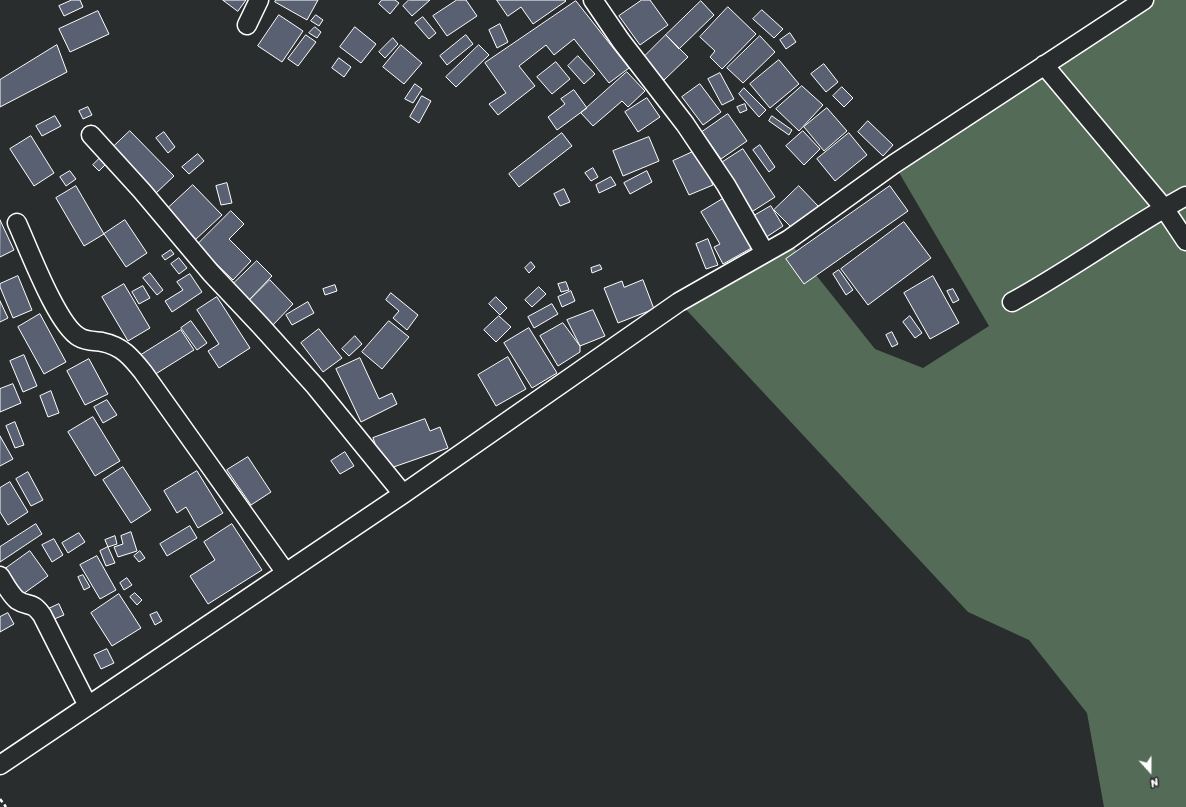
<!DOCTYPE html>
<html>
<head>
<meta charset="utf-8">
<style>
	body { margin:0 }
	#map { position:relative; width:1186px; height:807px; overflow:hidden; background:#2a2d2e; font-family:Sriracha,sans-serif }
	canvas { display:block }
	.north { position:absolute; left:1130px; top:751px; width:40px; height:40px; -webkit-text-stroke:3px #2a2d2e; paint-order:stroke; rotate:159deg; font-size:11px; font-weight:700; line-height:16px; text-align:center; color:#fff }
	.north::after { content:''; display:block; margin:auto; width:14px; height:18px; background:#fff; clip-path:polygon(50% 0,100% 100%,50% 72%,0 100%) }
</style>
</head>
<body>
<div id="map">
<canvas width="1186" height="807"></canvas>
<div class="north">N</div>
</div>
<script>
const context = document.querySelector('canvas').getContext('2d');
context.lineJoin = 'round';
function paint(path, color) {
  context.fillStyle = color;
  context.fill(path, 'evenodd');
}
function stroke(path, color, width, dash) {
  context.strokeStyle = color;
  context.lineWidth = width;
  context.lineCap = dash ? 'butt' : 'round';
  context.setLineDash(dash || []);
  context.stroke(path);
}
const green = new Path2D(`
	M1144 0H1186V807H1104L1087 713 1029 640 968 612 679 302 788 240 875 349 923 368 989 326 894 164Z`);
const building = new Path2D(`
	M72 0H80L83 7 64 16 59 6Z
	M223 0H246L238 11Z
	M276 0H318L307 20 275 2Z
	M382 0H395L399 3 390 14 379 4Z
	M409 0H430L412 16 403 6Z
	M457 0H466L477 16 447 36 433 16Z
	M497 0H565L566 1 533 24 521 7 508 16Z
	M642 0H650L668 25 640 45 619 16Z
	M576 1 629 68 609 83 574 39 554 55 546 45 519 66 535 86 498 115 489 104 506 93 485 63Z
	M701 1 714 15 679 49 666 35Z
	M728 7 756 34 722 69 710 57 715 51 700 37Z
	M762 10 783 29 774 38 753 19Z
	M98 11 109 34 70 52 59 29Z
	M279 15 303 31 282 62 258 46Z
	M316 15 323 20 319 26 311 21Z
	M423 17 436 33 429 39 415 23Z
	M500 24 508 42 497 48 489 30Z
	M315 27 321 32 317 38 309 33Z
	M355 27 376 44 361 63 340 47Z
	M790 33 796 42 786 49 780 40Z
	M306 35 316 42 298 66 288 59Z
	M466 35 473 44 447 65 440 56Z
	M666 35 688 57 664 80 643 58Z
	M760 36 775 52 743 83 727 68Z
	M393 38 398 44 385 58 379 52Z
	M57 45 67 72 0 107V80Z
	M401 45 422 63 404 84 383 67Z
	M479 45 489 55 456 87 446 77Z
	M578 56 595 74 584 84 568 66Z
	M339 58 351 67 344 77 332 68Z
	M779 60 799 84 770 108 750 84Z
	M556 62 570 79 552 94 537 77Z
	M824 64 838 82 826 92 811 74Z
	M627 72 645 91 628 107 622 101 593 126 581 113Z
	M720 73 734 99 722 105 708 79Z
	M415 84 422 89 413 103 405 99Z
	M700 84 721 112 703 125 682 97Z
	M802 86 823 105 799 131 776 109Z
	M842 87 853 98 844 107 833 96Z
	M744 88 766 110 759 117 739 94Z
	M574 90 587 108 557 130 548 117 565 104 561 99Z
	M422 96 431 101 419 123 410 117Z
	M647 98 660 117 638 132 625 112Z
	M745 104 747 110 740 113 737 107Z
	M88 107 92 115 83 119 79 111Z
	M827 108 847 131 824 151 804 127Z
	M728 114 747 141 721 159 702 132Z
	M55 116 61 126 42 136 36 126Z
	M772 116 792 130 789 135 769 121Z
	M868 121 893 145 883 156 858 132Z
	M130 131 174 176 154 195 110 150Z
	M803 131 820 149 804 165 786 146Z
	M164 132 175 147 168 153 156 138Z
	M562 133 572 146 519 187 509 174Z
	M849 133 867 155 835 181 817 159Z
	M31 136 54 173 34 186 10 149Z
	M649 137 659 161 623 176 613 151Z
	M760 145 775 167 769 172 753 150Z
	M743 149 775 197 750 213 718 165Z
	M697 150 713 185 689 195 673 161Z
	M198 154 204 161 189 174 182 167Z
	M101 157 107 163 99 171 93 165Z
	M593 168 598 177 591 181 585 173Z
	M70 171 76 179 66 186 60 177Z
	M647 171 652 182 630 194 624 183Z
	M611 177 616 185 599 193 596 185Z
	M227 183 232 203 221 205 216 186Z
	M193 185 222 215 195 240 166 210Z
	M76 186 104 234 84 246 56 198Z
	M799 186 818 206 794 230 774 210Z
	M890 186 908 211 804 284 786 259Z
	M564 189 570 202 560 206 554 194Z
	M726 197 755 246 723 264 714 247 720 244 701 212Z
	M771 206 783 226 765 238 752 217Z
	M231 211 244 224 229 239 251 261 233 280 197 245Z
	M0 220 14 250 0 257Z
	M125 220 147 253 126 267 104 234Z
	M904 222 931 258 868 305 841 269Z
	M708 239 718 265 706 269 696 244Z
	M171 250 174 254 165 260 162 256Z
	M179 258 187 268 179 274 171 264Z
	M257 261 272 276 248 301 232 285Z
	M531 262 535 267 529 273 525 268Z
	M600 265 602 269 592 273 591 268Z
	M839 270 853 290 846 295 833 274Z
	M150 273 163 290 157 295 143 278Z
	M190 274 202 292 172 312 165 301 183 290 177 282Z
	M18 276 32 310 13 318 0 287V284Z
	M933 276 959 323 930 339 904 293Z
	M270 280 293 304 272 326 248 302Z
	M643 280 654 309 618 323 604 288 622 281 624 287Z
	M566 282 569 290 561 292 558 284Z
	M124 284 150 328 128 341 102 297Z
	M335 285 337 291 325 295 323 289Z
	M143 286 150 298 139 304 132 292Z
	M539 287 546 294 532 307 525 300Z
	M953 289 959 300 953 303 947 291Z
	M571 291 575 301 562 307 558 297Z
	M391 293 418 315 407 330 393 318 399 311 386 300Z
	M217 297 250 348 219 368 208 351 219 344 197 310Z
	M496 297 507 308 500 315 489 304Z
	M0 301 8 318 0 322Z
	M308 302 314 313 292 325 286 315Z
	M552 304 558 314 534 328 528 317Z
	M593 310 605 336 580 346 567 320Z
	M40 314 66 362 44 374 18 327Z
	M499 316 511 327 496 342 484 330Z
	M910 316 922 333 915 338 903 322Z
	M191 321 207 343 197 350 181 328Z
	M389 321 409 337 382 369 362 352Z
	M563 323 580 346V352L558 366 540 336Z
	M529 328 557 373 532 388 504 343Z
	M319 329 342 358 323 372 301 343Z
	M181 330 194 350 154 375 141 355Z
	M892 332 898 344 892 347 886 335Z
	M355 336 362 344 349 356 342 349Z
	M24 355 37 386 23 392 10 361Z
	M508 357 526 389 496 406 478 375Z
	M360 358 379 399 392 393 397 404 361 422 336 369Z
	M89 359 108 394 85 405 67 371Z
	M13 384 21 403 0 412V389Z
	M51 391 59 413 48 417 40 396Z
	M107 400 117 415 103 423 94 407Z
	M93 417 120 461 95 476 68 432Z
	M425 419 430 431 440 427 448 448 385 470 373 438Z
	M15 422 24 445 15 448 6 426Z
	M0 436 13 459 0 466Z
	M345 452 354 466 340 474 331 461Z
	M248 457 271 492 251 505 227 470Z
	M123 467 151 510 131 523 103 480Z
	M197 471 223 513 198 528 186 507 177 513 164 491Z
	M28 472 43 500 31 506 16 479Z
	M10 482 28 512 8 525 0 512V488Z
	M36 524 42 534 0 562V547Z
	M232 524 262 570 208 604 190 576 215 560 204 542Z
	M190 526 197 538 167 556 160 544Z
	M131 532 137 551 118 557 114 547 123 544 121 536Z
	M79 533 85 542 68 553 62 543Z
	M115 536 117 544 108 547 105 540Z
	M54 539 63 555 52 562 42 545Z
	M108 547 115 563 106 566 100 551Z
	M30 551 48 576 23 594 5 569Z
	M140 551 145 558 139 562 134 556Z
	M97 556 116 590 100 599 80 565Z
	M83 575 90 587 84 590 78 577Z
	M127 578 132 585 124 590 120 583Z
	M135 593 142 600 137 605 130 597Z
	M119 594 141 628 112 646 91 613Z
	M59 604 64 615 47 622 42 612Z
	M157 612 162 621 155 625 150 615Z
	M8 613 14 624 0 632V617Z
	M107 649 114 663 101 669 94 655Z`);
const path = new Path2D(`
	M0 799 6 807`);
const minor = new Path2D(`
	M593 0 621 41 685 124 726 185 765 253
	M247 25 259 0
	M1044 65 1164 208 1186 241
	M91 135 142 191 211 273 260 325 315 386 403 494
	M17 223C28 247 57 325 79 337 85 341 95 341 102 342 122 346 131 357 143 372L286 573
	M1012 302C1072 269 1126 229 1186 196
	M0 576C5 584 10 594 17 600 29 608 31 600 42 615L88 706
	M0 765 403 494 679 302 788 240 894 164 1144 0`);
paint(green, '#546b58');
paint(building, '#586071');
stroke(building, '#fff', 1);
stroke(minor, '#fff', 21);
stroke(path, '#fff', 2.5, [4, 3]);
stroke(minor, '#2a2d2e', 18);
</script>
</body>
</html>
